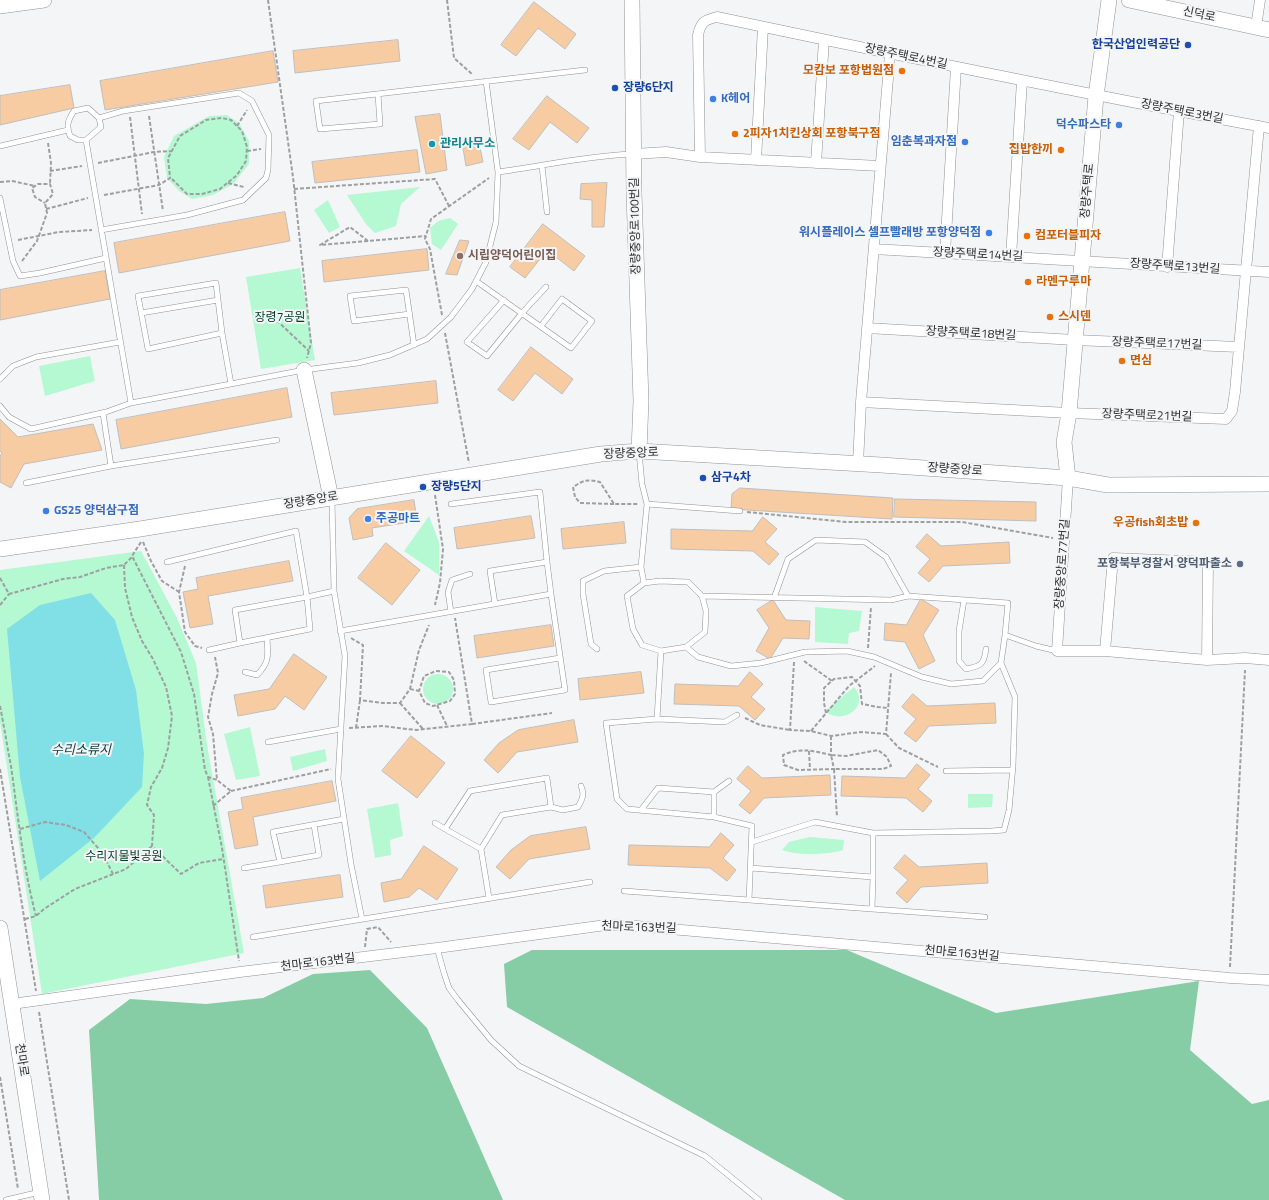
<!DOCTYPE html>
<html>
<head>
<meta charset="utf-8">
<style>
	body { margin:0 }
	canvas { display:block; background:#f4f5f7 }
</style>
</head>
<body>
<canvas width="1269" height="1200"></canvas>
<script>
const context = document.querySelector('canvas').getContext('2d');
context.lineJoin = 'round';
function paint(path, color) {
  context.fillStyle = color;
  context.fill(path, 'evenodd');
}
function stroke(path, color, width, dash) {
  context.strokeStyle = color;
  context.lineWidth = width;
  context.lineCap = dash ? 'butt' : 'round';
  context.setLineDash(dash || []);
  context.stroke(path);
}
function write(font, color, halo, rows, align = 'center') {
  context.font = font + ' "Titillium Web","Noto Sans KR",sans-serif';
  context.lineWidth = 4;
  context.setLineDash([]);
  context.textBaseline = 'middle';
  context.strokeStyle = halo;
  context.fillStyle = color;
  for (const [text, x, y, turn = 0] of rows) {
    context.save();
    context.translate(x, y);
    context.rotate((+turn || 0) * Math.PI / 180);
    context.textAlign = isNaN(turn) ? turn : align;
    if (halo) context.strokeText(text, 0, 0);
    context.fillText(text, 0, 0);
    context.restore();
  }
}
const green = new Path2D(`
	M227 115 239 123 249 141V164L233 184 213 195 192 199 179 191 167 178 164 157 174 136 209 116Z
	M420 187 401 204 396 226 375 233 366 224 347 195Z
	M328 200 340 227 329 233 314 210Z
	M450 218 458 224 441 250 432 244 430 228 438 221Z
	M300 268 315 360 261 369 246 277Z
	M90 356 95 381 45 396 39 366Z
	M429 516 439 542V575L404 551Z
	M141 551 176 616 196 663 207 745 244 953 42 994 0 722V570Z
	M815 607 862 611 859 631 849 633 848 644 815 642Z
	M423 689a15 15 0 1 1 30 0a15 15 0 1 1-30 0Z
	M854 687C871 707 842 726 825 711Z
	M250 727 260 776 236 780 224 734Z
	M325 749 327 761 293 771 290 757Z
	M968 794H993L992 807 968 808Z
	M398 803 403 836 390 840 391 855 375 858 367 809Z
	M810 837 844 840 843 850C827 855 798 856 782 850L789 842Z`);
const forest = new Path2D(`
	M532 950H847L996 1013 1199 981 1190 1050 1252 1104 1269 1100V1200H845L507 1007 504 964Z
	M370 970 427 1028 503 1200H99L89 1030 130 999 206 1004 263 998 313 974Z`);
const water = new Path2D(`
	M91 593 115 620 136 690 144 754 142 787 94 838 40 881 20 777 7 629 40 605Z`);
const building = new Path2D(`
	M534 2 576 34 565 49 538 28 516 56 501 45Z
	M398 40 400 61 295 73 293 51Z
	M273 51 278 82 105 110 100 81Z
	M70 85 74 108 0 125V96Z
	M547 96 589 128 577 143 550 122 529 150 513 139Z
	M440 114 447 170 426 174 415 117Z
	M478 138 483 162 466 166 462 142Z
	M417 150 420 172 315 183 312 162Z
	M607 183 604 227H592V200L580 199 581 184Z
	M285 212 290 241 119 273 114 243Z
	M543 224 585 256 574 271 547 250 525 278 510 267Z
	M460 240 469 241 457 275 446 274Z
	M427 249 429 270 324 282 322 261Z
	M105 271 110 299 0 320V290Z
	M531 347 573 379 562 394 535 373 513 401 498 390Z
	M436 381 438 403 334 415 331 393Z
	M287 388 292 417 121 449 116 420Z
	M0 419 18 437 93 424 102 450 24 464 11 488 0 482V456L2 453 0 451Z
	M740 488 893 498 892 519 731 509 732 494Z
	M895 499 1036 502V521L894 517Z
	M414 500 417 521 372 528 373 536 353 540 349 518 357 509Z
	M531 516 535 538 457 549 454 528Z
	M763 517 777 529 765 542 779 554 769 565 753 551 671 549V529L752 531Z
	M624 522 626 543 563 549 561 529Z
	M927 534 941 546 1009 542 1010 563 943 566 929 582 918 573 930 559 916 547Z
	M386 543 420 570 392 605 358 578Z
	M289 561 293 581 208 596 213 624 190 628 183 592 198 589 196 578Z
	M921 599 939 610 923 635 935 661 919 669 905 642 884 640 885 623 906 625Z
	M773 600 786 620 810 621 809 639 783 638 770 659 756 651 769 628 757 610Z
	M551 625 554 646 477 658 474 636Z
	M294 654 327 677 304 710 285 696 275 709 238 716 234 695 269 689Z
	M641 672 644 693 580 700 578 679Z
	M750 672 763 684 751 697 765 709 755 720 739 706 674 704 675 684 738 686Z
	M913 694 927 706 995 703 996 723 929 726 916 742 904 733 916 719 902 707Z
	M574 720 578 742 517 752 498 773 484 760 499 743 518 730Z
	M411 736 445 763 417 798 382 771Z
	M917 764 930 775 918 789 932 801 923 812 906 798 841 796 842 776 905 778Z
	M748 766 762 778 830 775 831 795 764 798 750 814 739 805 751 791 737 779Z
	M332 781 336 801 253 817 258 845 235 849 228 812 243 809 241 798Z
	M586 827 590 849 529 859 510 879 496 867 511 850 530 836Z
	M721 833 734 845 723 858 736 870 727 881 710 868 628 865 629 845 709 847Z
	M424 846 458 869 437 900 419 888 409 897 384 902 381 883 401 879Z
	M905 855 919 867 987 863 988 883 921 887 907 903 896 893 908 880 894 868Z
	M340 875 343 897 266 908 263 886Z`);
const path = new Path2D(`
	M268 0 293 177 311 343 307 358
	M447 0 454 58 472 74
	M149 116 163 211
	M130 117 142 214
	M237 126 247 110
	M48 143 51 163 50 184
	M247 151 261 149
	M98 163 154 152 172 151
	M50 171 82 166
	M0 182 12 181 35 186
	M228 183 244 187
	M294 189 435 179 449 206
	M104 195 159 185 170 178V177L168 158 180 136 206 120 222 118 231 120 242 131 247 147 246 161 237 175 220 189 202 194H187L170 177
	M46 209 88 198
	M18 240 59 232 92 230
	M368 241 350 227 320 245 426 236
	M22 261 37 241 47 213 45 203 53 194 50 184H38L32 188 35 197 45 203
	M268 312 309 351
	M442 315 430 249 425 239 431 219 489 178
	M445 333 469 463
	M435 495 443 549 440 583 435 605
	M614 504 580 503 575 497 573 487C584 480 587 479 600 482L614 504H638
	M747 512 846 522H962L1053 538
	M141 542 132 556 181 652 194 694 205 770 208 777 217 780 213 734 208 717 212 694 218 673 215 657
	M143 542 151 561 162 581 179 592
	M124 565 125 588 132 617 142 641 153 659 166 687 172 716 168 748 162 768 151 787 147 805 154 815 152 846 181 874 199 863 223 859
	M185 566 179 592 185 632 195 646 202 648
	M0 578 9 594 63 579 80 577 106 568 124 565 132 557
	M0 605 9 594
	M351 638 363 645 360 700 383 703H400L410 689 419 650 429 625
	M868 648 871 607
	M804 661 832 681
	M794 662 790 730 811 731 831 736 861 732 886 734 891 673
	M410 689 419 691 425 703 433 706 450 701 455 694 454 680 449 672 436 671 424 676 419 691
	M400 703 423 729
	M437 705 447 726
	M0 706C4 726 7 746 11 766 18 816 23 867 36 916
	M826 713 824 703V688L834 679 852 677 860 686 862 704 878 707 888 708
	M745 718 760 725 790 730
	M472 724 552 713
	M349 728 382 726 416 730 472 724 455 618
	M356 728 360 700
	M811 731 849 686 875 666
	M886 734 899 748 938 767
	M831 736V755C813 751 801 747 783 755L784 765 798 770 834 769 831 755 846 756 878 750 887 757 891 766 883 769H834L837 817
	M809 751 810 770
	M0 769 36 991
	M208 777 222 848 239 961
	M231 791 331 769
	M213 806 231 791 217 780
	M20 829 45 822 66 825 84 832 98 848 108 864 113 874
	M25 919 36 916 44 909 75 889 126 869 152 846
	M365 947 367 929 378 927 391 942
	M1230 967 1245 670
	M39 1012 69 1200
	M0 1077 18 1189`);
const lane = new Path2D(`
	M378 94 380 124 320 129 316 101 585 70
	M88 108 99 118 101 127 86 140H78L70 136C66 125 68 120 74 111Z
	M99 118 123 111 239 93 252 101 269 135 268 170 266 178 243 200 187 215 101 230
	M86 140 131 403 304 370 358 363 390 355 427 339 451 317 472 289 486 262 496 222 498 172 486 81
	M0 146 68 130
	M542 166 547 212
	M498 172C542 166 586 156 631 154
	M0 198 13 261 20 276 40 273 106 258
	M476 281 571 348 592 321 562 299 541 326
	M504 300 467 342 487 356 522 313 546 287
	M141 313 218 300
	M410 314 354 321 350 296 406 290 414 345
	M222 333 216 283 138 296 148 349 222 333 231 384
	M0 379 13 366 36 357 120 342
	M0 406 9 417 31 429 106 412 131 403
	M639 452 642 484 647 504 641 567 644 583
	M111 466 277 440
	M26 483 111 466 103 413
	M332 499 334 591 345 656 338 779 351 864 362 919
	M647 504 740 511
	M167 562 296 531 307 597 334 591
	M660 581 688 582 702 596 706 611 705 632 686 647 661 651 642 645 633 629 627 596 644 583Z
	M551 594 565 690 491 702 486 670 560 658
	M702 596 891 600 908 596 886 557 865 542 816 540 788 559 774 598
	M908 596 1008 603 1005 635 1036 646 1057 651
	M307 597 310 629 240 643 235 610Z
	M964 600 959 631V661L966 669C981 666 984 665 986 649
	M495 604 490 571 547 562
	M451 612 448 592 452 580 470 574
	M340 631 551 594 547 562 540 492 451 504
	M686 647 698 657 731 666 761 663 805 652 847 651 874 657 922 677 951 684 983 681 1001 663 1005 635
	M597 649 591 644 583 594V581L604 571 641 567
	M209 650 240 643
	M245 672 257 675C270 662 268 655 267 638
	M657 719 725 722 737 715
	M268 742 341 729
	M946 771 1012 770
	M714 792 729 781
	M551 807 563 810 578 807C582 800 585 794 581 786
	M641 810 658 788 714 792V817L627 809 617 799 606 723 657 719 661 651
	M714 817 752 826C751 850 750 875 749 900L872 909 873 877 750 868
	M435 823 445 829
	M752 842 815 822 873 833
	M481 849 502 815 551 807 547 778 470 791 445 829 481 849 489 898
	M280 862 319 855 314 825
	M244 868 280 862 273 832 344 819
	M873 877V833L991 831 1004 830 1009 810 1013 766 1015 697 1001 663
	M624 891 749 900
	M872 909 985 917
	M253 937 590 882
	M437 948 444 973 449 988 458 1000 491 1040 519 1066 705 1156 759 1200
	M6 1200 40 1192`);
const street = new Path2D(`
	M1256 27 1260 0
	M634 154 666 152 700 157 880 166
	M700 157 698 35C701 22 704 20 717 17 901 56 1084 94 1269 128
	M756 160 763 27
	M816 163 824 40
	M874 249 1269 272
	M945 253 956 67
	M1011 257 1022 81
	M1167 267 1179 111
	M867 328 1075 340 1239 347
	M861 402 1069 413 1226 419 1232 411 1235 392 1259 126
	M858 464 861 402 890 54
	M1068 478 1057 651H1105L1207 660 1245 658 1269 660
	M1105 651 1113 558 1208 562 1207 660
	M12 1004 240 972 437 948 606 925 636 926 1230 978 1269 980`);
const secondary = new Path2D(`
	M632 0 634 193 641 401 639 451
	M1129 0 1269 30
	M0 6 44 0
	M304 370 331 498
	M1068 478 1064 442 1069 413 1096 96 1109 0
	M0 549 140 529 601 454 639 451 881 465 1068 478 1108 485 1269 484
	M0 928 42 1200`);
const markers = [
	[1188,45,4,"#1a4fb4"],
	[902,71,4,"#e8710a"],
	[615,88,4,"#1a4fb4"],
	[713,99,4,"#3f7fe0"],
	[1119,125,4,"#3f7fe0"],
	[735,134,4,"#e8710a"],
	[965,142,4,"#3f7fe0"],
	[432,144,4,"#0f9aa8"],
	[1061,150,4,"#e8710a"],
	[989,233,4,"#3f7fe0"],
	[1027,236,4,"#e8710a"],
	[460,256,4,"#8d6e63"],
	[1028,282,4,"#e8710a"],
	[1050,317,4,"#e8710a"],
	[1122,361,4,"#e8710a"],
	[703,478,4,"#1a4fb4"],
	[423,487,4,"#1a4fb4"],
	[46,511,4,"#3f7fe0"],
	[368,519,4,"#3f7fe0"],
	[1196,523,4,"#e8710a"],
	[1240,564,4,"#5c6f8a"]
];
const streetNames = [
	["신덕로",1199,15,12],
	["장량주택로4번길",906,57,12],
	["장량주택로3번길",1182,112,11],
	["장량주택로",1088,191,-85],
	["장량중앙로100번길",636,226,-91],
	["장량주택로14번길",978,255,3],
	["장량주택로13번길",1175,267,4],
	["장량주택로18번길",971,334,3],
	["장량주택로17번길",1157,344,2],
	["장량주택로21번길",1147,416,2],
	["장량중앙로",631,454,-2],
	["장량중앙로",955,470,4],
	["장량중앙로",311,501,-9],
	["장량중앙로77번길",1063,564,-86],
	["천마로163번길",639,928,2],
	["천마로163번길",962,954,5],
	["천마로163번길",318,963,-7],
	["천마로",21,1060,81]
];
const transitNames = [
	["한국산업인력공단",1180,45,"right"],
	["장량6단지",623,88],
	["삼구4차",711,478],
	["장량5단지",431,487]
];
const foodNames = [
	["모캄보 포항법원점",894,71,"right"],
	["2피자1치킨상회 포항북구점",743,134],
	["집밥한끼",1053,150,"right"],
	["컴포터블피자",1035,236],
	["라멘구루마",1036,282],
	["스시덴",1058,317],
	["면심",1130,361],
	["우공fish회초밥",1188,523,"right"]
];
const shopNames = [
	["K헤어",721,99],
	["덕수파스타",1111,125,"right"],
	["임춘복과자점",957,142,"right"],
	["워시플레이스 셀프빨래방 포항양덕점",981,233,"right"],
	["GS25 양덕삼구점",54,511],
	["주공마트",376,519]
];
const cultureNames = [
	["관리사무소",440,144]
];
const educationNames = [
	["시립양덕어린이집",468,256]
];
const parkNames = [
	["장령7공원",280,318],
	["수리지물빛공원",124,857]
];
const serviceNames = [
	["포항북부경찰서 양덕파출소",1232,564]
];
const waterNames = [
	["수리소류지",81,751]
];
paint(green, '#b5f9d2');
paint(forest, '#86cda5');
paint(water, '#81e0e6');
paint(building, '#f7cca3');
stroke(building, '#c0bebd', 1);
stroke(lane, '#929294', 6);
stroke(street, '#929294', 11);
stroke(secondary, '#929294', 16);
stroke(path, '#9e9fa0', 2, [4, 2]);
stroke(lane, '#fff', 5);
stroke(street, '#fff', 10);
stroke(secondary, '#fff', 15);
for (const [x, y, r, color] of markers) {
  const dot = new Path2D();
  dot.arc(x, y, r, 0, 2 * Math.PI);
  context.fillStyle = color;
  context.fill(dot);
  stroke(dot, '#f4f5f7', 1.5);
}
write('12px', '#2f2f30', '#f4f5f7', streetNames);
write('bold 12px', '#164399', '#f4f5f7', transitNames, 'left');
write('bold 12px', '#c56008', '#f4f5f7', foodNames, 'left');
write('bold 12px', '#366cbe', '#f4f5f7', shopNames, 'left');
write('bold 12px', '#0d838f', '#f4f5f7', cultureNames, 'left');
write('bold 12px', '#785e54', '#f4f5f7', educationNames, 'left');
write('12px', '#023e25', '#f4f5f7', parkNames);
write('bold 12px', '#4e5e75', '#f4f5f7', serviceNames, 'right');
write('italic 13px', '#144144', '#f4f5f7', waterNames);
</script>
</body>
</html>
